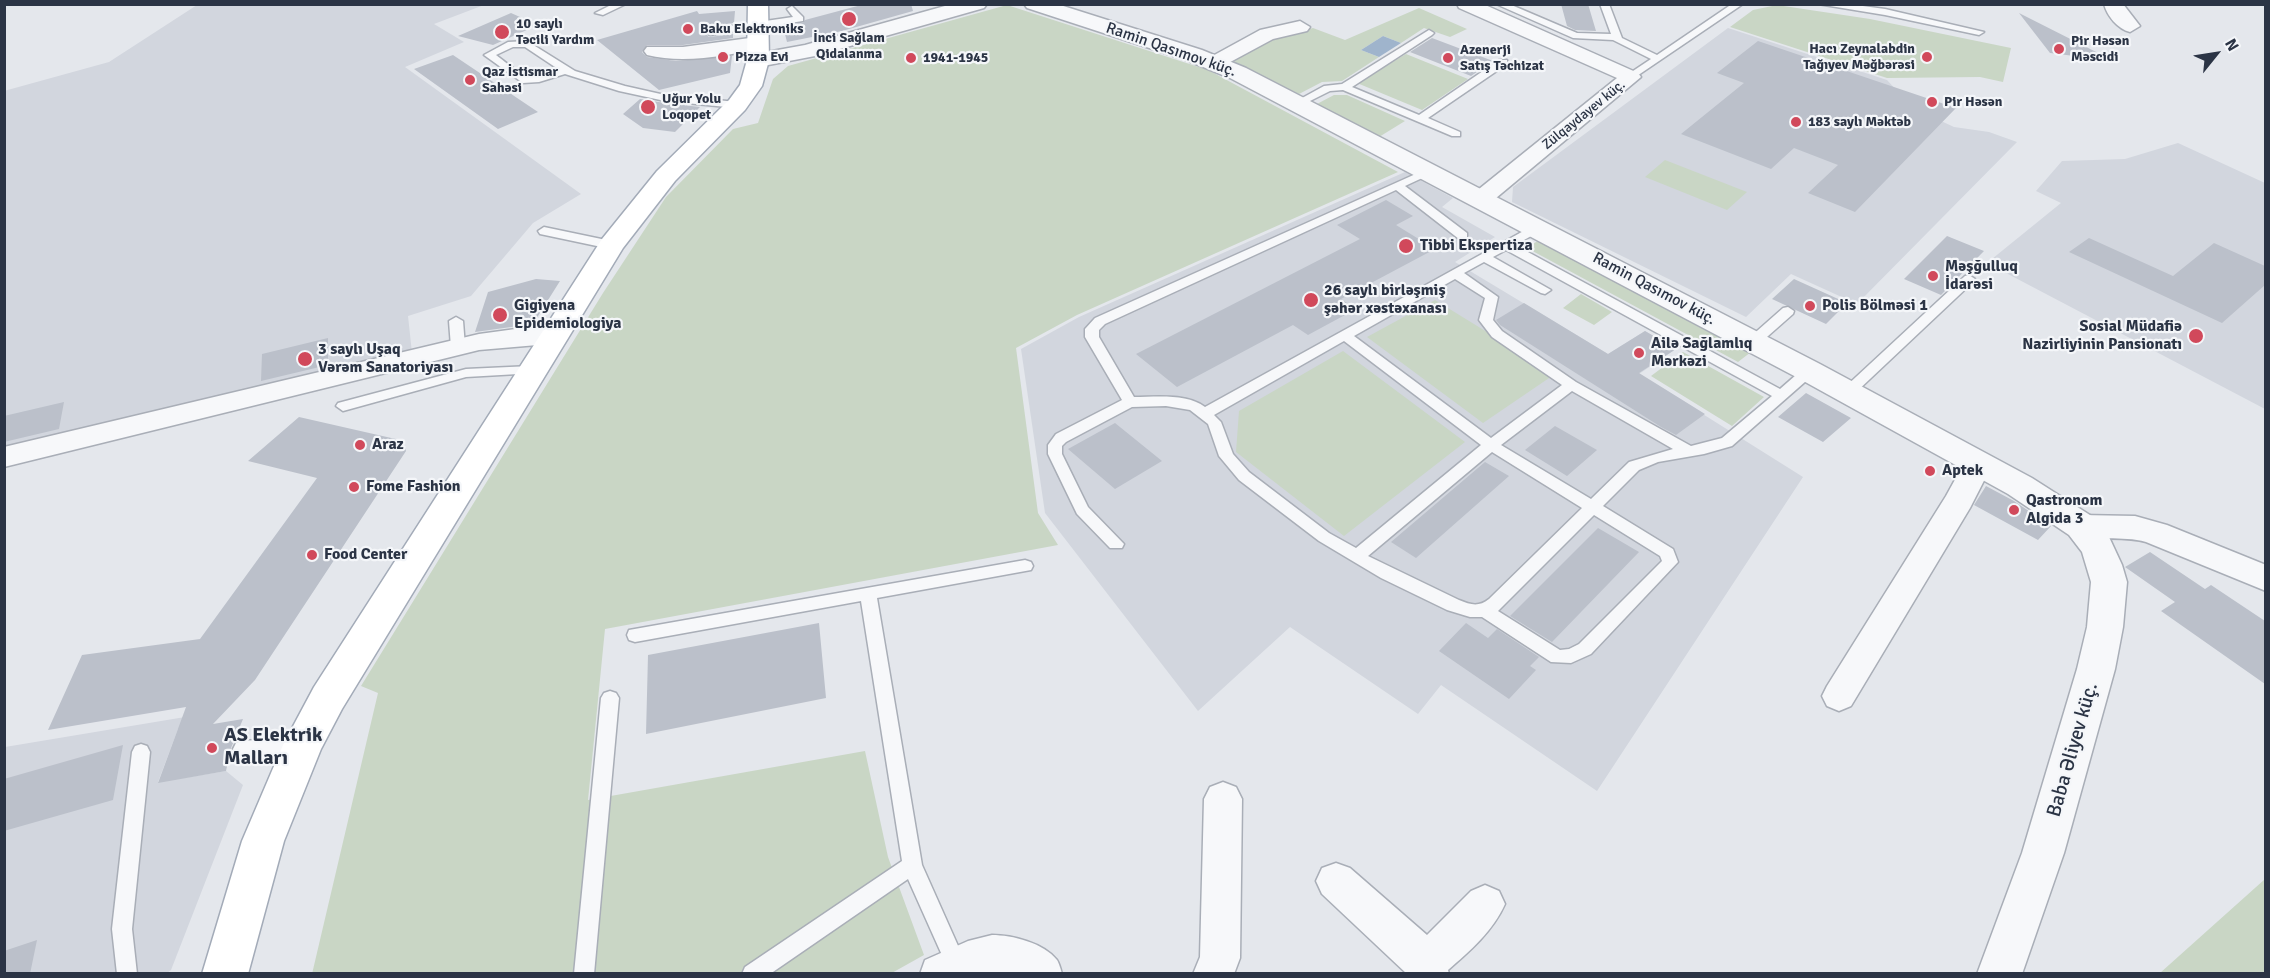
<!DOCTYPE html>
<html>
<head>
<meta charset="utf-8">
<style>
	body { margin:0 }
	#map { position:relative; width:2270px; height:978px; overflow:hidden; background:#e4e7ec; font-family:Signika,sans-serif }
	canvas { display:block }
	.frame { position:absolute; inset:0; border:6px solid #2b3445; pointer-events:none }
	.north { position:absolute; left:2186px; top:24px; width:60px; height:60px; -webkit-text-stroke:4px #f4f6f9; paint-order:stroke; rotate:60deg; font-size:16px; font-weight:700; line-height:24px; text-align:center; color:#2b3445 }
	.north::after { content:''; display:block; margin:auto; width:21px; height:27px; background:#2b3445; clip-path:polygon(50% 0,100% 100%,50% 72%,0 100%) }
</style>
</head>
<body>
<div id="map">
<canvas width="2270" height="978"></canvas>
<div class="frame"></div>
<div class="north">N</div>
</div>
<script>
const context = document.querySelector('canvas').getContext('2d');
context.lineJoin = 'round';
function paint(path, color) {
  context.fillStyle = color;
  context.fill(path, 'evenodd');
}
function stroke(path, color, width, dash) {
  context.strokeStyle = color;
  context.lineWidth = width;
  context.lineCap = dash ? 'butt' : 'round';
  context.setLineDash(dash || []);
  context.stroke(path);
}
function write(font, color, halo, rows, align = 'center') {
  context.font = font + ' Signika,sans-serif';
  context.lineWidth = 4.5;
  context.setLineDash([]);
  context.textBaseline = 'middle';
  context.strokeStyle = halo;
  context.fillStyle = color;
  for (const [text, x, y, turn = 0] of rows) {
    context.save();
    context.translate(x, y);
    context.rotate((+turn || 0) * Math.PI / 180);
    context.textAlign = isNaN(turn) ? turn : align;
    if (halo) context.strokeText(text, 0, 0);
    context.fillText(text, 0, 0);
    context.restore();
  }
}
const built = new Path2D(`
	M197 5H484L434 24 464 42 405 67 581 194 533 223 471 296 408 316 412 353 5 449 4 91 109 62Z
	M1728 28 1887 80 1913 108 1954 127 1989 132 2017 142 1857 304 1791 274 1746 317 1512 202 1513 187Z
	M2178 143 2265 183V409L1987 263 2061 203 2036 191 2062 161 2125 159Z
	M1405 172 1453 198 1442 207 1495 237 1455 262 1608 354 1645 331 1676 349 1639 374 1803 477 1597 791 1441 685 1418 714 1290 627 1198 711 1045 513 1021 349 1079 317Z
	M215 712 178 729 158 782 226 771 243 785 171 970 166 974H5V747Z`);
const green = new Path2D(`
	M1007 5 1208 70 1398 172 1077 315 1016 348 1038 513 1058 545 605 629 588 800 865 751 888 857 924 955 890 974H312L378 693 361 686 603 293 666 197 733 129 758 123 773 79 788 66Z
	M1777 5 1870 19 2011 48 2003 82 1980 77 1887 78 1730 27 1753 10Z
	M1419 8 1467 29 1450 37 1424 28 1401 43 1383 36 1361 50 1379 57 1342 81 1322 82 1299 94 1228 61 1269 39 1313 28 1345 40Z
	M1406 54 1468 79 1422 110 1357 83Z
	M1334 95H1347L1405 121 1379 137 1315 105Z
	M1665 160 1747 192 1727 210 1645 177Z
	M1539 240 1751 352 1738 362 1527 248Z
	M1581 294 1612 312 1594 325 1563 308Z
	M1435 300 1555 374 1483 423 1367 337Z
	M1343 351 1465 442 1344 536 1236 452 1239 411Z
	M1683 352 1764 397 1732 426 1651 376Z
	M2265 879V973H2160Z`);
const water = new Path2D(`
	M1383 36 1401 43 1379 57 1361 50Z`);
const building = new Path2D(`
	M865 4H911L913 11 842 31 787 42 783 26 803 23 805 20Z
	M1561 4H1588L1596 31 1575 30 1567 26Z
	M697 11 699 14 735 11 734 23 710 27 703 31 709 37 733 34V38L683 45H647L642 52 647 57 676 61 732 56 730 73 659 90 597 40Z
	M511 13 538 25 493 45 458 36Z
	M2019 13 2108 58 2107 60 2050 53Z
	M1432 38 1493 61 1471 76 1410 52Z
	M1758 41 1956 108 1855 212 1808 193 1838 165 1794 148 1771 169 1681 134 1744 83 1717 73Z
	M453 55 538 112 498 129 414 69Z
	M640 99 665 103 700 107 675 132 643 128 623 114Z
	M1386 200 1413 216 1396 225 1435 249 1341 299 1356 309 1308 335 1293 325 1177 387 1136 354 1360 239 1337 225Z
	M1947 236 1984 251 1941 295 1904 279Z
	M2089 238 2173 276 2214 243 2265 266V285L2222 323 2069 252Z
	M536 279 560 281 533 324 475 332 488 292Z
	M1794 279 1847 303 1826 324 1772 299Z
	M1524 303 1608 354 1645 331 1676 349 1639 373 1705 414 1676 435 1661 427 1500 325 1496 320Z
	M328 338V365L261 381 262 354Z
	M1806 393 1851 418 1823 442 1778 417Z
	M64 402 59 429 4 442V416Z
	M299 417 400 440 404 444 406 451 255 680 213 724 243 719 231 748 226 771 158 783 186 707 48 730 82 655 200 639 317 478 248 461Z
	M1115 423 1162 461 1115 489 1068 449Z
	M1555 426 1597 450 1567 476 1525 450Z
	M1485 462 1509 476 1416 558 1391 542Z
	M1986 486 2014 501 2051 526 2038 540 1974 505Z
	M1598 528 1639 552 1552 642 1510 616Z
	M2150 552 2205 589 2211 585 2265 621V684L2161 611 2175 602 2125 567Z
	M819 623 826 698 646 734 648 655Z
	M1466 623 1488 638 1497 629 1539 657 1530 666 1536 670 1509 699 1439 651Z
	M123 745 113 800 4 831V779Z
	M37 940 30 974H4V951Z`);
const service = new Path2D(`
	M613 4H626L603 15 595 13Z
	M1496 4H1509L1577 33 1611 34 1600 4H1609L1622 38 1657 55 1732 4H1743L1631 80 1627 79V75L1651 59 1613 40 1573 38Z
	M1818 4H1848L1885 9 1984 32 1979 35 1885 15Z
	M792 6 803 17V21L710 35 705 32 710 29 793 17 787 9Z
	M1429 30 1434 33 1432 35 1352 87 1419 115 1499 60H1507V64L1428 118 1460 132V136H1452L1343 90 1330 91 1302 105 1293 103 1324 86 1342 84Z
	M527 41 575 71 625 86 665 95 737 102 742 105 737 108 665 101 619 91 565 74 539 82 523 83 484 55 508 42ZM513 47H525L558 69C523 81 524 76 496 55Z
	M1429 168 1433 169V173L1405 186 1467 233V239H1459L1396 190 1105 324 1099 330V337L1134 397C1156 397 1187 393 1205 407L1538 223 1544 227 1542 230 1515 245 1780 389 1804 368H1814L1816 371 1814 374 1732 446 1704 454 1658 462 1639 470 1603 506 1673 549 1678 562 1591 654 1571 663 1551 662 1482 617H1470L1447 610 1381 578 1319 541 1239 480 1219 456 1208 424 1190 410 1166 406 1132 407 1066 442 1062 446V454L1088 507 1124 544 1122 548H1110L1077 514 1048 454V445L1056 434 1122 400 1085 337V329L1095 318ZM1506 250 1772 396 1722 438 1691 446 1576 382 1502 331 1493 320 1498 297 1464 273 1484 262 1541 293 1545 294 1551 290 1493 257ZM1455 279 1485 298 1479 320 1492 337 1562 385 1491 438 1354 336ZM1344 341 1481 445 1356 548 1329 533 1249 472 1233 454 1221 422 1214 415ZM1572 391 1673 449 1629 462 1591 499 1501 445ZM1492 452 1582 508 1489 599C1479 607 1471 605 1459 600L1368 556ZM1594 515 1660 556 1662 561 1579 644 1569 649 1560 650 1498 611Z
	M544 227 611 241 617 245 611 249 540 234 538 231Z
	M1969 275 1975 279 1973 282 1853 395H1843L1841 392 1843 389 1965 276Z
	M1788 307 1794 311 1793 314 1759 344H1749L1747 341 1749 338 1783 308Z
	M456 317 463 321 465 347 458 351 451 347 449 321Z
	M531 366 538 370 536 373 466 377 343 411 336 406 338 403 466 369Z
	M1025 560 1031 562 1033 566 1031 570 877 598 922 865 967 966 964 973H950L908 879 770 974H742L745 967 902 861 861 601 635 642 629 640 627 635 629 630Z
	M610 691 616 693 619 698 594 974H574L601 698 604 693Z
	M303 737 309 740 312 745 309 750 303 753 242 757 236 755 233 749 236 743 242 741Z
	M141 744 147 746 150 752 132 929 137 974H117L112 929 132 752 135 746Z`);
const minor = new Path2D(`
	M1457 4H1483L1638 73 1641 77 1490 203H1474L1470 198 1474 193 1617 78 1459 8Z
	M2104 4H2123L2140 26 2130 32C2118 29 2107 16 2104 4Z
	M1300 21 1310 27 1307 31 1273 39 1221 67H1207L1204 63 1207 59 1260 30Z
	M757 37 767 43 764 47C729 56 683 64 647 55L644 51 647 47H683Z
	M523 328 561 331 565 337 561 343 479 350 4 467V447L479 334Z
	M1978 453 1988 456 1993 463 1970 508 1851 706 1839 711 1827 706 1822 696 1827 686 1946 496 1968 456Z
	M2081 515 2135 516 2167 525 2266 565V591L2146 542C2122 535 2095 542 2070 534L2066 526 2070 518Z
	M1223 782 1236 787 1242 799 1240 958 1234 974H1193L1200 957 1204 799 1210 787Z
	M1336 863 1350 868 1427 935 1471 891 1485 885 1499 891 1505 904C1493 931 1470 951 1448 970L1449 974H1407L1322 894 1316 881 1322 868Z
	M992 935C1012 935 1044 943 1057 960 1059 963 1061 970 1062 974H920L925 960 968 941Z`);
const tertiary = new Path2D(`
	M952 4H987L984 8 815 56 758 67 750 65 747 60 750 55 805 45Z
	M1024 4H1057L1202 50 1246 68 1820 364 2032 478 2093 517 2109 537 2122 565 2127 582 2123 627 2115 669 2064 853 2022 974H1977L2022 853 2077 669 2087 627 2091 582 2082 552 2069 535 2008 494 1798 378 1230 78 1186 60 1027 8Z`);
const primary = new Path2D(`
	M748 4H768L769 60 762 86 745 110 675 181 623 248 342 709 321 749 284 841 248 974H202L242 841 283 745 314 687 602 239 657 171 729 100 740 85 747 60Z`);
const markers = [
	[849,19,8,"#d1495b"],
	[688,29,6,"#d1495b"],
	[502,32,8,"#d1495b"],
	[2059,49,6,"#d1495b"],
	[723,57,6,"#d1495b"],
	[1927,57,6,"#d1495b"],
	[911,58,6,"#d1495b"],
	[1448,58,6,"#d1495b"],
	[470,80,6,"#d1495b"],
	[1932,102,6,"#d1495b"],
	[648,107,8,"#d1495b"],
	[1796,122,6,"#d1495b"],
	[1406,246,8,"#d1495b"],
	[1933,276,6,"#d1495b"],
	[1311,300,8,"#d1495b"],
	[1810,306,6,"#d1495b"],
	[500,315,8,"#d1495b"],
	[2196,336,8,"#d1495b"],
	[1639,353,6,"#d1495b"],
	[305,359,8,"#d1495b"],
	[360,445,6,"#d1495b"],
	[1930,471,6,"#d1495b"],
	[354,487,6,"#d1495b"],
	[2014,510,6,"#d1495b"],
	[312,555,6,"#d1495b"],
	[212,748,6,"#d1495b"]
];
const farPoinames = [
	["10 saylı",516,24],
	["Təcili Yardım",516,40],
	["Baku Elektroniks",700,29],
	["İnci Sağlam",849,38,"center"],
	["Qidalanma",849,54,"center"],
	["Pir Həsən",2071,41],
	["Məscidi",2071,57],
	["Hacı Zeynalabdin",1915,49,"right"],
	["Tağıyev Məğbərəsi",1915,65,"right"],
	["Azenerji",1460,50],
	["Satış Təchizat",1460,66],
	["Pizza Evi",735,57],
	["1941-1945",923,58],
	["Qaz İstismar",482,72],
	["Sahəsi",482,88],
	["Uğur Yolu",662,99],
	["Loqopet",662,115],
	["Pir Həsən",1944,102],
	["183 saylı Məktəb",1808,122]
];
const farStreetnames = [
	["Zülqaydayev küç.",1584,115,-39]
];
const streetNames = [
	["Ramin Qasımov küç.",1171,50,19],
	["Ramin Qasımov küç.",1654,289,28]
];
const poiNames = [
	["Tibbi Ekspertiza",1420,246],
	["Məşğulluq",1945,267],
	["İdarəsi",1945,285],
	["26 saylı birləşmiş",1324,291],
	["şəhər xəstəxanası",1324,309],
	["Gigiyena",514,306],
	["Epidemiologiya",514,324],
	["Polis Bölməsi 1",1822,306],
	["Sosial Müdafiə",2182,327,"right"],
	["Nazirliyinin Pansionatı",2182,345,"right"],
	["Ailə Sağlamlıq",1651,344],
	["Mərkəzi",1651,362],
	["3 saylı Uşaq",318,350],
	["Vərəm Sanatoriyası",318,368],
	["Araz",372,445],
	["Aptek",1942,471],
	["Fome Fashion",366,487],
	["Qastronom",2026,501],
	["Algida 3",2026,519],
	["Food Center",324,555]
];
const nearPoinames = [
	["AS Elektrik",224,736],
	["Malları",224,759]
];
const nearStreetnames = [
	["Baba Əliyev küç.",2073,750,-74]
];
paint(built, '#d2d6de');
paint(green, '#c9d6c5');
paint(water, '#9fb4cc');
paint(building, '#bbc0ca');
stroke(service, '#a9aeb7', 3);
stroke(minor, '#a9aeb7', 3);
stroke(tertiary, '#a9aeb7', 3);
stroke(primary, '#a3abb8', 3);
paint(service, '#f7f8fa');
paint(minor, '#f7f8fa');
paint(tertiary, '#f7f8fa');
paint(primary, '#fff');
for (const [x, y, r, color] of markers) {
  const dot = new Path2D();
  dot.arc(x, y, r, 0, 2 * Math.PI);
  context.fillStyle = color;
  context.fill(dot);
  stroke(dot, '#f4f6f9', 2);
}
write('bold 14px', '#2b3445', '#f4f6f9', farPoinames, 'left');
write('14px', '#2b3445', '#f4f6f9', farStreetnames);
write('16px', '#2b3445', '#f4f6f9', streetNames);
write('bold 16px', '#2b3445', '#f4f6f9', poiNames, 'left');
write('bold 20px', '#2b3445', '#f4f6f9', nearPoinames, 'left');
write('20px', '#2b3445', '#f4f6f9', nearStreetnames);
</script>
</body>
</html>
